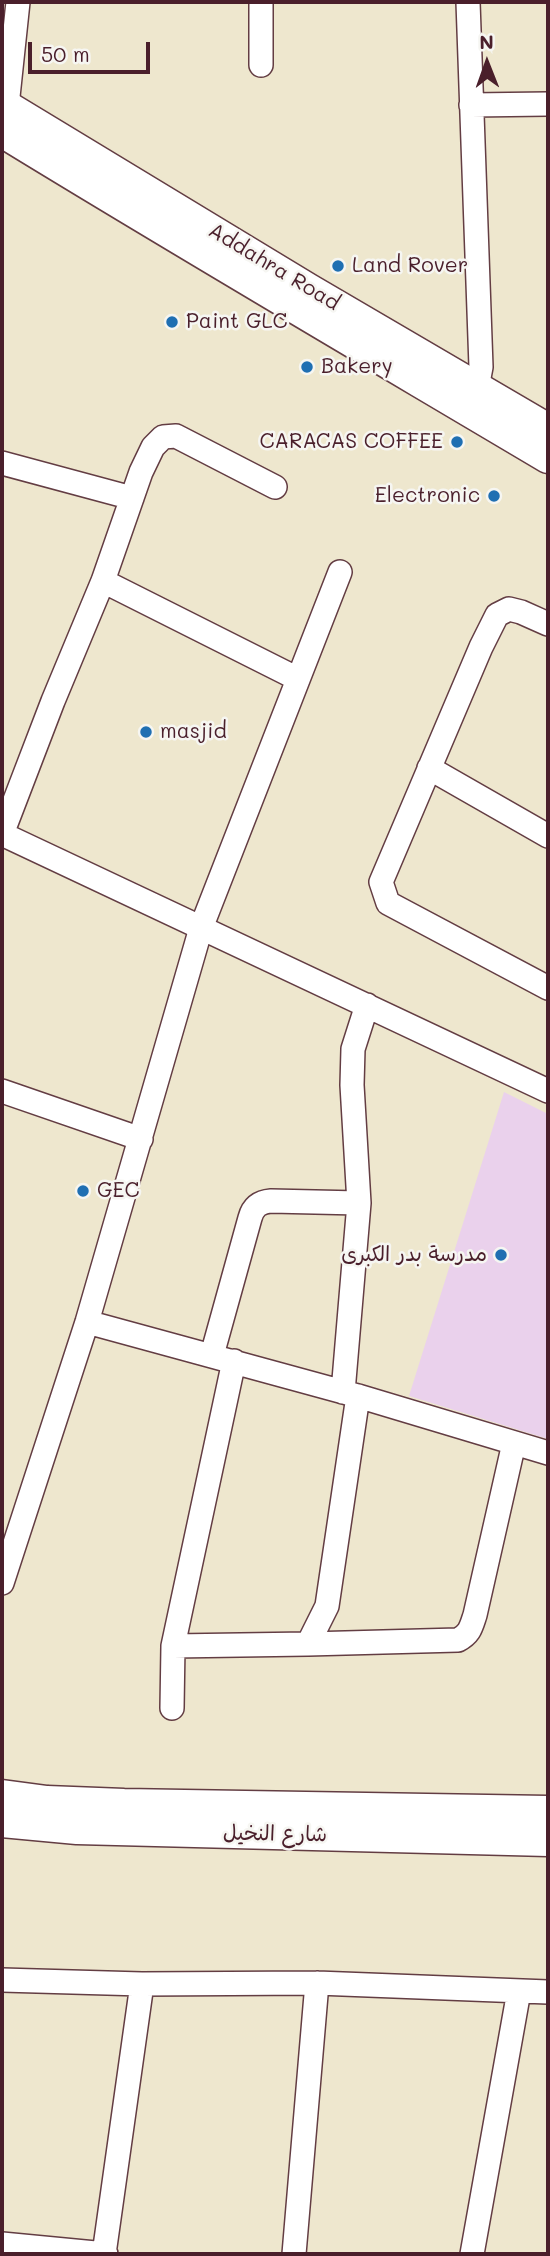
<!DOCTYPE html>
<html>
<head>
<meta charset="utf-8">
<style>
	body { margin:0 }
	#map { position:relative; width:550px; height:2256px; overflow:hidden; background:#eee7ce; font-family:Mali,sans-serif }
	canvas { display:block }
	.frame { position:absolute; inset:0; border:4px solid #4a1f2b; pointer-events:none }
	.north { position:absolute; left:452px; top:28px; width:70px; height:70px; -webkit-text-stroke:5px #f6f6f2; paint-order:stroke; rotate:359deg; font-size:19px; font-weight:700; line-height:28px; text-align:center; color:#4a1f2b }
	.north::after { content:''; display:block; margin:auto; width:24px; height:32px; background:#4a1f2b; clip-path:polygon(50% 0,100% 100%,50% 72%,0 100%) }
	.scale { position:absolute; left:28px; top:42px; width:122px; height:32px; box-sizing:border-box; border:4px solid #4a1f2b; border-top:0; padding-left:9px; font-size:21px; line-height:24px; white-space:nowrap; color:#4a1f2b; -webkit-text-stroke:5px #f6f6f2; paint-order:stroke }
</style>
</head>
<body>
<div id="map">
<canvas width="550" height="2256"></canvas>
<div class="frame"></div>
<div class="north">N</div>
<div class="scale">50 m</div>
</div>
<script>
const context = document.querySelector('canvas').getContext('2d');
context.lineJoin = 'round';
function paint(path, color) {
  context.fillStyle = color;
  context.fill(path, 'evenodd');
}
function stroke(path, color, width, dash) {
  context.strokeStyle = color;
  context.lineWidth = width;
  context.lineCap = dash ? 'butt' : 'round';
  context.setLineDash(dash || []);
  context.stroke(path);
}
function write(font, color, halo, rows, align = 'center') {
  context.font = font + ' Mali,"Playpen Sans Arabic",sans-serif';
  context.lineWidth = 5;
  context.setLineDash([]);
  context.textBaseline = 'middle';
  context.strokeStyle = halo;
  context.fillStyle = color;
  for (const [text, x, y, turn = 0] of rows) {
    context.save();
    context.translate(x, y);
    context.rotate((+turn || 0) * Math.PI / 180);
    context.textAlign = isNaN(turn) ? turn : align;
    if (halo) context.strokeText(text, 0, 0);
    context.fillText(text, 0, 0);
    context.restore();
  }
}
const built = new Path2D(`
	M504 1092 548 1114V1439L409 1396Z`);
const minor = new Path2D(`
	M468 2 481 367 477 388
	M261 65V2
	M471 105 548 104
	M3 120 7 106 18 2
	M2 463 132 498
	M103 581 298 679
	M548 624 521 612 509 609 497 615 481 647 381 882 388 903 548 988
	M429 768 548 836
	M2 834 548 1091
	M2 834 53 701 103 581 141 472 153 447 163 437 176 436 275 487
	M2 1091 141 1139
	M87 1322 358 1396 548 1453
	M212 1355 250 1218C253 1207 259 1202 271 1201L359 1203
	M343 1392 359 1203 352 1085 353 1049 367 1005
	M2 1583 87 1322 201 928 340 572
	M308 1644 458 1640C470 1634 471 1627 475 1615L514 1443
	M173 1646 308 1644 327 1606 358 1396
	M172 1708 173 1646 234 1361
	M2 1980 142 1984 317 1983 548 1992
	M2 2244 106 2254
	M104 2254 142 1984
	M294 2254 317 1983
	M472 2254 519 1991`);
const major = new Path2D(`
	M2 103 309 289 548 429
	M2 132C183 243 366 350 548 458
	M2 1795 47 1801 124 1804 548 1811
	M2 1822 77 1829 548 1841`);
const markers = [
	[338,266,7,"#1f6fb2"],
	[172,322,7,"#1f6fb2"],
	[307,367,7,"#1f6fb2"],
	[457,442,7,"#1f6fb2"],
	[494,496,7,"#1f6fb2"],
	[146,732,7,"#1f6fb2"],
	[83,1191,7,"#1f6fb2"],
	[501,1255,7,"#1f6fb2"]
];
const poiNames = [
	["Land Rover",352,266],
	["Paint GLC",186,322],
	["Bakery",321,367],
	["CARACAS COFFEE",443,442,"right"],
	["Electronic",480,496,"right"],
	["masjid",160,732],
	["GEC",97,1191],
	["مدرسة بدر الكبرى",487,1255,"right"]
];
const streetNames = [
	["Addahra Road",274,267,31],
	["شارع النخيل",275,1834,1]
];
paint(built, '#ead1ec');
stroke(minor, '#633d43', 26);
stroke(major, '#633d43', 33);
stroke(minor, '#fff', 23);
stroke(major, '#fff', 30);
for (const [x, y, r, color] of markers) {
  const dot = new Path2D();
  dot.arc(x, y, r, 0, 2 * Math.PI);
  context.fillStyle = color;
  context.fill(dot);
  stroke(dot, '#f6f6f2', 2.5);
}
write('21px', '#4a1f2b', '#f6f6f2', poiNames, 'left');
write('21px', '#4a1f2b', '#f6f6f2', streetNames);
</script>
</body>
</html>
